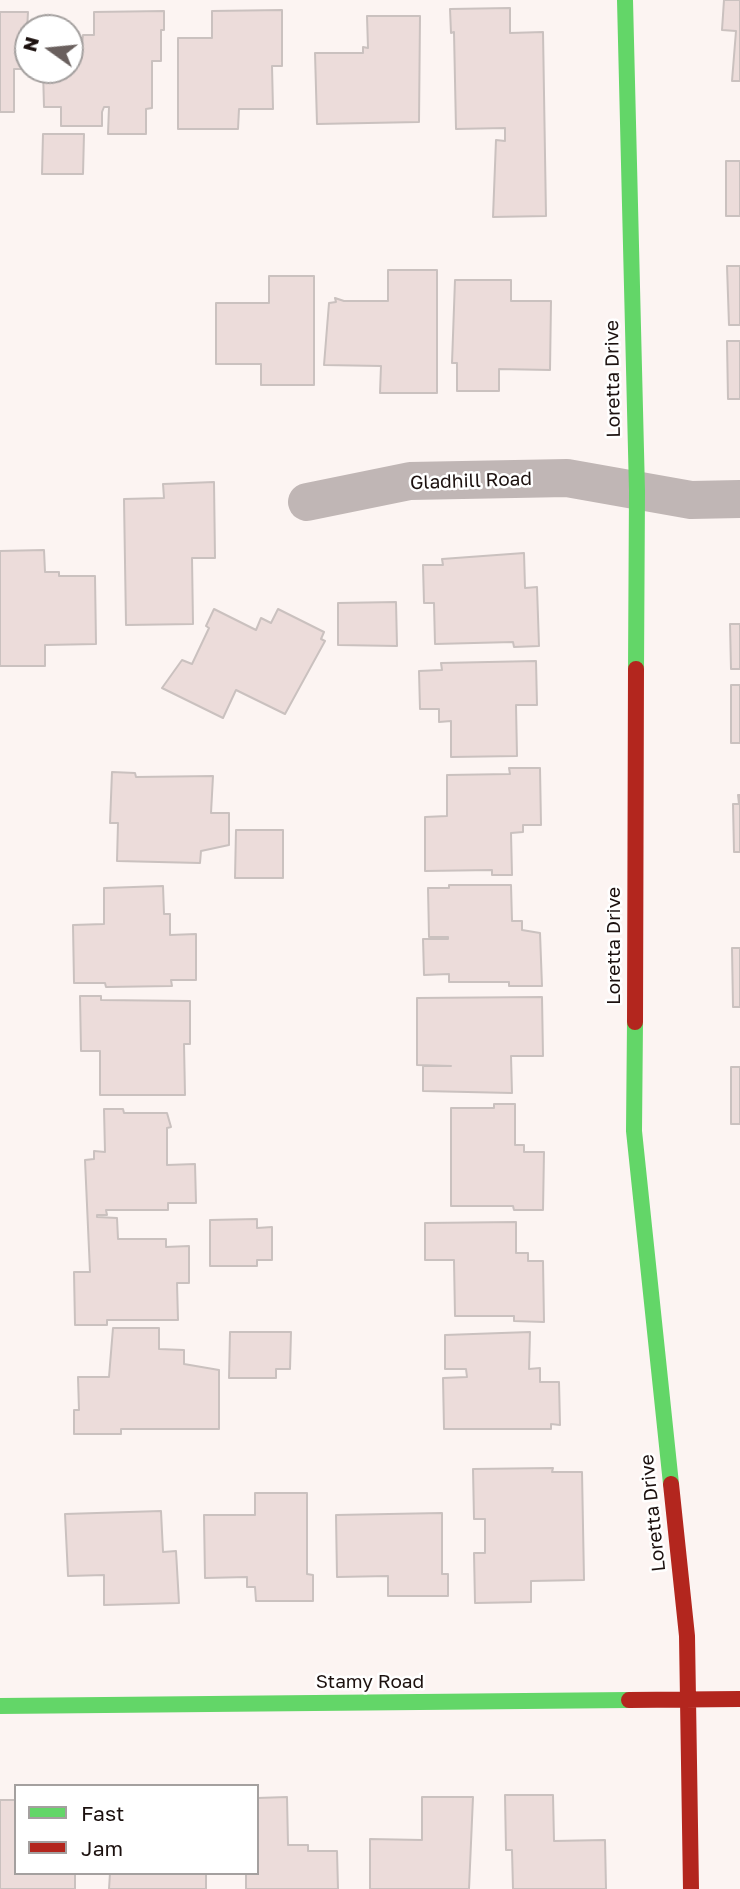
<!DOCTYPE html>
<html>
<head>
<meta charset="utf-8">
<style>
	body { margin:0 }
	#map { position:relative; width:740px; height:1889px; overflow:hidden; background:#fcf4f2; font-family:"Golos Text",sans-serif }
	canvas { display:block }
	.legend { position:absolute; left:14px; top:1784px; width:245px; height:91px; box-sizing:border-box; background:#fff; border:2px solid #a4a09f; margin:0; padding:9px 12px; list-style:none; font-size:21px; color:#1c110f }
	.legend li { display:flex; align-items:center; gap:14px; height:35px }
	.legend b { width:35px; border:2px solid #a4a09f }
	.north { position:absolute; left:14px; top:14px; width:70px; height:70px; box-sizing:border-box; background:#fff; border:2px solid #a4a09f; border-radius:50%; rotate:285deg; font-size:19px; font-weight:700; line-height:28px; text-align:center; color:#1c110f }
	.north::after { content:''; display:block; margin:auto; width:24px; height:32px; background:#6a605e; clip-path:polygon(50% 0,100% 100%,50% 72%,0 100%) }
</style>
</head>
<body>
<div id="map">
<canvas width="740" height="1889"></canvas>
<ul class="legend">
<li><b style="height:9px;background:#63d668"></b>Fast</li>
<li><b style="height:9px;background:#b3261e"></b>Jam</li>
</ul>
<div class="north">N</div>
</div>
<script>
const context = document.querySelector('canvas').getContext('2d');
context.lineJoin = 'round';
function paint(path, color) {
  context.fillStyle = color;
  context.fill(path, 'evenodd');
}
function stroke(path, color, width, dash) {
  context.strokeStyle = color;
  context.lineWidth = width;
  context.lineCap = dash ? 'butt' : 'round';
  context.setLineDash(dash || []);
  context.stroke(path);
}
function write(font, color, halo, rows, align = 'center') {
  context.font = font + ' "Golos Text",sans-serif';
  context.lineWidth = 5;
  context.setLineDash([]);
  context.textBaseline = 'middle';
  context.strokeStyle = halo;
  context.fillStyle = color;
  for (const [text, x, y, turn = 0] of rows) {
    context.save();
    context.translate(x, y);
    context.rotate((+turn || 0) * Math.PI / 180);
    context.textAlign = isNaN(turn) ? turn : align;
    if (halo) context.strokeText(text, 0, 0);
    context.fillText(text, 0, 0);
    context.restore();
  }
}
const building = new Path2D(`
	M724 0H740V81H732L736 31 722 30Z
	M510 8V33L543 32 546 216 493 217 496 140 505 141V128L456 129 454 32 451 33 450 9Z
	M282 10V66H272L273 109H239L238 129H178V38H212V11Z
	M164 11V30H161V61H152V108L146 109V134H108L109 107H104L102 112V126H61V107H44L43 70H70V45H82L83 35H94V12Z
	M0 12H28L25 69H14V112H0Z
	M367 16H420L419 122 317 124 315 53H363V47L368 48Z
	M43 134H84L83 174H42Z
	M726 161H740V216H726Z
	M727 266H740V325H729Z
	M388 270H437V393H380L381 366 324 365 329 303 336 302 335 298 344 301H388Z
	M269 276H314V385H261V364H216V303H269Z
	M455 280H511V301H551L550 370 499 369V391H457V363H452Z
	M727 341H740V399H728Z
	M214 482 215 558H192L193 624 126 625 124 499 164 498 163 484Z
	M44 550 45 572H59V576H95L96 644 45 645V666H0V551Z
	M524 553 525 588 537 587 539 646 514 647 513 642 435 644 434 603H424L423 565H443L442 559Z
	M396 602 397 646 338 645V603Z
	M214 609 256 630 261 618 271 623 278 609 324 632 321 639 325 641 285 714 236 690 223 718 162 688 182 660 192 664 209 628 206 626Z
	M730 624H740V669H731Z
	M536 661 537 705H516L517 756 451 757V721L439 722V709H420L419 671 442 670 441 663Z
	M731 685H740V743H731Z
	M509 768H540L541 825H523V832L511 833 512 875H492V870L425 871V817L447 816V775L510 774Z
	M112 772 135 773 136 777 213 776 211 813H229V845L201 851 200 863 117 861 118 823H110Z
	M738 795H740V852H734L733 804H739Z
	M236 830H283V878H235Z
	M449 885H511L512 921H522V930L540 933 542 986H509V982H449V974L424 975 423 939H448V937H429L428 888H449Z
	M163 886 164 914H170V935L196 934V980H171L172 986 106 987 105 983H74L73 925 104 924V888Z
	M732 948H740V1007H733Z
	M80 996H101V1000L190 1001V1044H184L185 1095H100V1051H81Z
	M542 997 543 1056H511L512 1093 423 1091V1066H451L417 1065V998Z
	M731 1067H740V1124H731Z
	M494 1104H515V1145H524V1152H544L543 1210H514L513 1206H451V1108H494Z
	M104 1109H123L124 1113H167L171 1127 167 1128V1165L195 1164 196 1203H168V1210H106L107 1215H97V1217L117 1218 118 1239H166V1247L189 1246V1283H177L178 1320H107V1325H75L74 1272H90L85 1160 94 1159V1151L105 1152Z
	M257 1219V1228L272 1227V1260H257V1266H210V1220Z
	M516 1222V1253H528V1261H543L544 1322 514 1321V1316H455L454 1260H425V1223Z
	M113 1328H159V1349L184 1350V1364L219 1370V1429H121V1434H74V1410H79L78 1377H109Z
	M230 1332H291L290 1369H276V1378H229Z
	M530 1332 529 1369 540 1368V1382H559L560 1425 551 1424V1429H444L443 1378 467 1377 466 1369H445V1335Z
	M553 1468 552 1472H582L584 1580 531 1581V1602L475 1603 474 1553H485V1519H474L473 1469Z
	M255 1493H307V1574L313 1575V1601H256L255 1587H247V1577L205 1578 204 1515H255Z
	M161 1511 163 1552 176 1551 179 1603 104 1605V1575L68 1576 65 1514Z
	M442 1513V1574H448V1596H388V1576L337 1577 336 1515Z
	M505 1795H553L554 1841 605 1840 606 1889H513L512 1850H506Z
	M287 1797 288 1845H308V1851H337L338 1889H246V1873H257V1798Z
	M422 1797H473L469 1889H370V1839L422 1840Z
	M0 1800H16V1873H75V1889H0Z
	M110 1873H206V1889H109Z`);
const street = new Path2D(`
	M307 502 410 481 567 478 691 500 740 499`);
const fast = new Path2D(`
	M625 0 637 491 636 669
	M635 1022 634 1131 671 1484
	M0 1706 629 1700`);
const jam = new Path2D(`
	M635 1022 636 669
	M671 1484 687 1636 691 1889
	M629 1700 740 1699`);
const streetNames = [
	["Loretta Drive",613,379,-91],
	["Gladhill Road",471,481,-2],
	["Loretta Drive",614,946,-90],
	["Loretta Drive",653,1513,-96],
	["Stamy Road",370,1682]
];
paint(building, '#ecdcda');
stroke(building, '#cac1bf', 2);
stroke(street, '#c0b6b5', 38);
stroke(fast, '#63d668', 16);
stroke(jam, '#b3261e', 16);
write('19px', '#1c110f', '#fff', streetNames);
</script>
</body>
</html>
